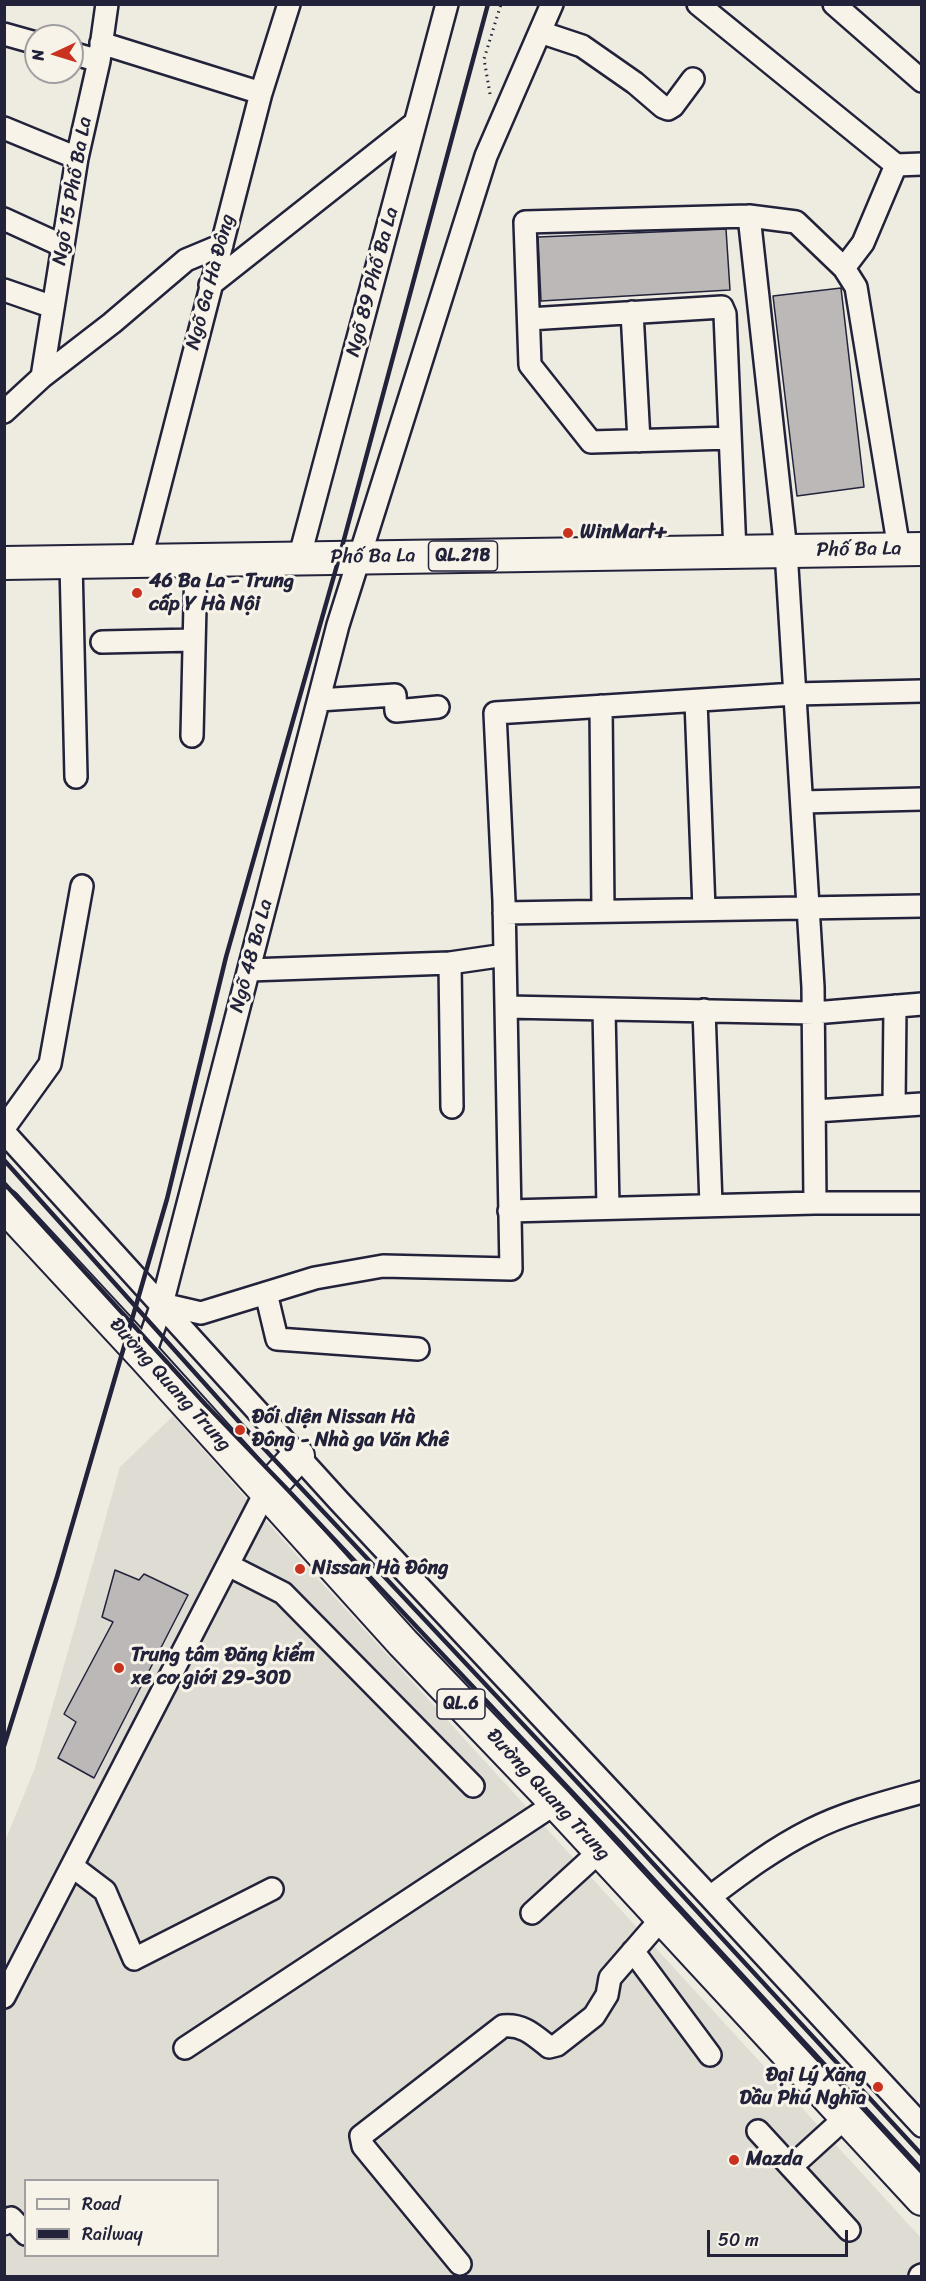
<!DOCTYPE html>
<html>
<head>
<meta charset="utf-8">
<style>
	body { margin:0 }
	#map { position:relative; width:926px; height:2281px; overflow:hidden; background:#eeebe1; font-family:Sriracha,sans-serif }
	canvas { display:block }
	.frame { position:absolute; inset:0; border:6px solid #22223b; pointer-events:none }
	.legend { position:absolute; left:24px; top:2179px; width:195px; height:78px; box-sizing:border-box; background:#f7f3e8; border:2px solid #a29fa3; margin:0; padding:8px 10px; list-style:none; font-size:18px; color:#22223b }
	.legend li { display:flex; align-items:center; gap:12px; height:30px }
	.legend b { width:30px; border:2px solid #a29fa3 }
	.north { position:absolute; left:24px; top:24px; width:60px; height:60px; box-sizing:border-box; background:#f7f3e8; border:2px solid #a29fa3; border-radius:50%; rotate:266deg; font-size:16px; font-weight:700; line-height:24px; text-align:center; color:#22223b }
	.north::after { content:''; display:block; margin:auto; width:21px; height:27px; background:#c8321e; clip-path:polygon(50% 0,100% 100%,50% 72%,0 100%) }
	.scale { position:absolute; left:707px; top:2230px; width:141px; height:27px; box-sizing:border-box; border:3px solid #22223b; border-top:0; padding-left:8px; font-size:18px; line-height:21px; white-space:nowrap; color:#22223b; -webkit-text-stroke:4px #f7f3e8; paint-order:stroke }
</style>
</head>
<body>
<div id="map">
<canvas width="926" height="2281"></canvas>
<div class="frame"></div>
<ul class="legend">
<li><b style="height:8px;background:#f7f3e8"></b>Road</li>
<li><b style="height:8px;background:#22223b"></b>Railway</li>
</ul>
<div class="north">N</div>
<div class="scale">50 m</div>
</div>
<script>
const context = document.querySelector('canvas').getContext('2d');
context.lineJoin = 'round';
function paint(path, color) {
  context.fillStyle = color;
  context.fill(path, 'evenodd');
}
function stroke(path, color, width, dash) {
  context.strokeStyle = color;
  context.lineWidth = width;
  context.lineCap = dash ? 'butt' : 'round';
  context.setLineDash(dash || []);
  context.stroke(path);
}
function write(font, color, halo, rows, align = 'center') {
  context.font = font + ' Sriracha,sans-serif';
  context.lineWidth = 6;
  context.setLineDash([]);
  context.textBaseline = 'middle';
  context.strokeStyle = halo;
  context.fillStyle = color;
  for (const [text, x, y, turn = 0] of rows) {
    context.save();
    context.translate(x, y);
    context.rotate((+turn || 0) * Math.PI / 180);
    context.textAlign = isNaN(turn) ? turn : align;
    if (halo) context.strokeText(text, 0, 0);
    context.fillText(text, 0, 0);
    context.restore();
  }
}
const built = new Path2D(`
	M173 1416 309 1569 922 2239 921 2276H5V1841L35 1768 120 1467ZM26 2180H218V2256H26Z`);
const building = new Path2D(`
	M726 229 730 290 541 301 538 237Z
	M841 288 864 487 797 496 773 296Z
	M115 1570 139 1580 144 1574 188 1595 94 1778 58 1758 76 1722 64 1714 113 1622 102 1617Z`);
const path = new Path2D(`
	M490 94 484 59 501 4`);
const minor = new Path2D(`
	M698 4 896 165 922 164
	M834 4 922 81
	M540 32 582 46 635 83 663 107 668 109 673 106 693 79
	M4 34 36 43
	M101 43 261 93
	M72 53 99 61
	M4 128 77 158
	M749 216 786 551 813 987 815 1203
	M4 219 63 246
	M844 268 863 243 896 165
	M210 285 415 123
	M4 290 53 307
	M632 312 639 441
	M529 319 722 307 725 314 735 552
	M42 377 77 158 99 61 107 4
	M4 412 42 377 112 323 186 260 222 245
	M730 438 591 442 530 365 525 222 749 216 796 222 844 268 856 287 899 549
	M299 559 447 4
	M140 562 261 93 289 4
	M71 563 76 777
	M102 642 194 640
	M319 700 395 695 396 711 438 707
	M696 701 704 909
	M601 706 603 911
	M192 736 196 561
	M802 802 922 799
	M504 913 922 906
	M249 970 450 963
	M506 1007 814 1013 922 1004
	M604 1009 608 1208
	M704 1010 711 1205
	M894 1106 895 1006
	M452 1107 450 963 505 955
	M815 1111 922 1104
	M4 1128 50 1064 82 886
	M4 1132 339 1501 710 1897 922 2126
	M509 1211 815 1203H922
	M266 1293 277 1339 418 1349
	M162 1304 201 1313 315 1278 383 1266 511 1269 504 901 495 713 795 694 922 691
	M144 1356 162 1304 338 625 486 156 552 4
	M228 1565 283 1593 473 1786
	M72 1866 105 1891 134 1959 272 1889
	M710 1897C743 1872 775 1848 811 1830 844 1813 886 1802 922 1792
	M532 1913 600 1851
	M633 1951 710 2055
	M4 1997 266 1491
	M185 2048 556 1803
	M758 2131 849 2230
	M791 2167 846 2117
	M4 2224 11 2218 26 2234
	M460 2264 363 2146 361 2136 503 2026C523 2024 534 2035 549 2047L557 2045 594 2016 607 1995 610 1978 662 1918
	M920 2276 922 2275`);
const highway = new Path2D(`
	M4 563 922 549
	M4 1205 144 1356 403 1643 556 1803 922 2199
	M266 1491 298 1456`);
const rail = new Path2D(`
	M4 1160 241 1424 624 1832 922 2155
	M4 1183 206 1405 287 1489 620 1843 922 2170
	M4 1746 57 1577 167 1199 226 957 339 558 488 4`);
const markers = [
	[568,533,6,"#c8321e"],
	[137,593,6,"#c8321e"],
	[240,1430,6,"#c8321e"],
	[300,1569,6,"#c8321e"],
	[119,1668,6,"#c8321e"],
	[878,2087,6,"#c8321e"],
	[734,2160,6,"#c8321e"]
];
const shields = [
	[463,556,69],
	[461,1704,48]
];
const shieldNames = [
	["QL.21B",463,556],
	["QL.6",461,1704]
];
const streetNames = [
	["Ngõ 15 Phố Ba La",73,191,-80],
	["Ngõ Ga Hà Đông",211,282,-75],
	["Ngõ 89 Phố Ba La",373,282,-75],
	["Phố Ba La",859,550,-1],
	["Phố Ba La",373,557,-1],
	["Ngõ 48 Ba La",252,956,-75],
	["Đường Quang Trung",170,1385,48],
	["Đường Quang Trung",548,1795,47]
];
const poiNames = [
	["WinMart+",580,533],
	["46 Ba La - Trung",149,582],
	["cấp Y Hà Nội",149,605],
	["Đối diện Nissan Hà",252,1418],
	["Đông - Nhà ga Văn Khê",252,1441],
	["Nissan Hà Đông",312,1569],
	["Trung tâm Đăng kiểm",131,1656],
	["xe cơ giới 29-30D",131,1679],
	["Đại Lý Xăng",866,2076,"right"],
	["Dầu Phú Nghĩa",866,2099,"right"],
	["Mazda",746,2160]
];
paint(built, '#dfdcd4');
paint(building, '#bbb8b7');
stroke(building, '#22223b', 1.5);
stroke(minor, '#22223b', 26);
stroke(highway, '#22223b', 36);
stroke(path, '#22223b', 3, [1.5, 4.5]);
stroke(minor, '#f7f3e8', 21);
stroke(highway, '#f7f3e8', 32);
stroke(rail, '#22223b', 4.5);
for (const [x, y, r, color] of markers) {
  const dot = new Path2D();
  dot.arc(x, y, r, 0, 2 * Math.PI);
  context.fillStyle = color;
  context.fill(dot);
  stroke(dot, '#f7f3e8', 2);
}
for (const [x, y, w] of shields) {
  const box = new Path2D();
  box.roundRect(x - w / 2, y - 15, w, 30, 4.5);
  context.fillStyle = '#f7f3e8';
  context.fill(box);
  stroke(box, '#22223b', 1.5);
}
write('bold 18px', '#22223b', null, shieldNames);
write('20px', '#22223b', '#f7f3e8', streetNames);
write('bold 20px', '#22223b', '#f7f3e8', poiNames, 'left');
</script>
</body>
</html>
